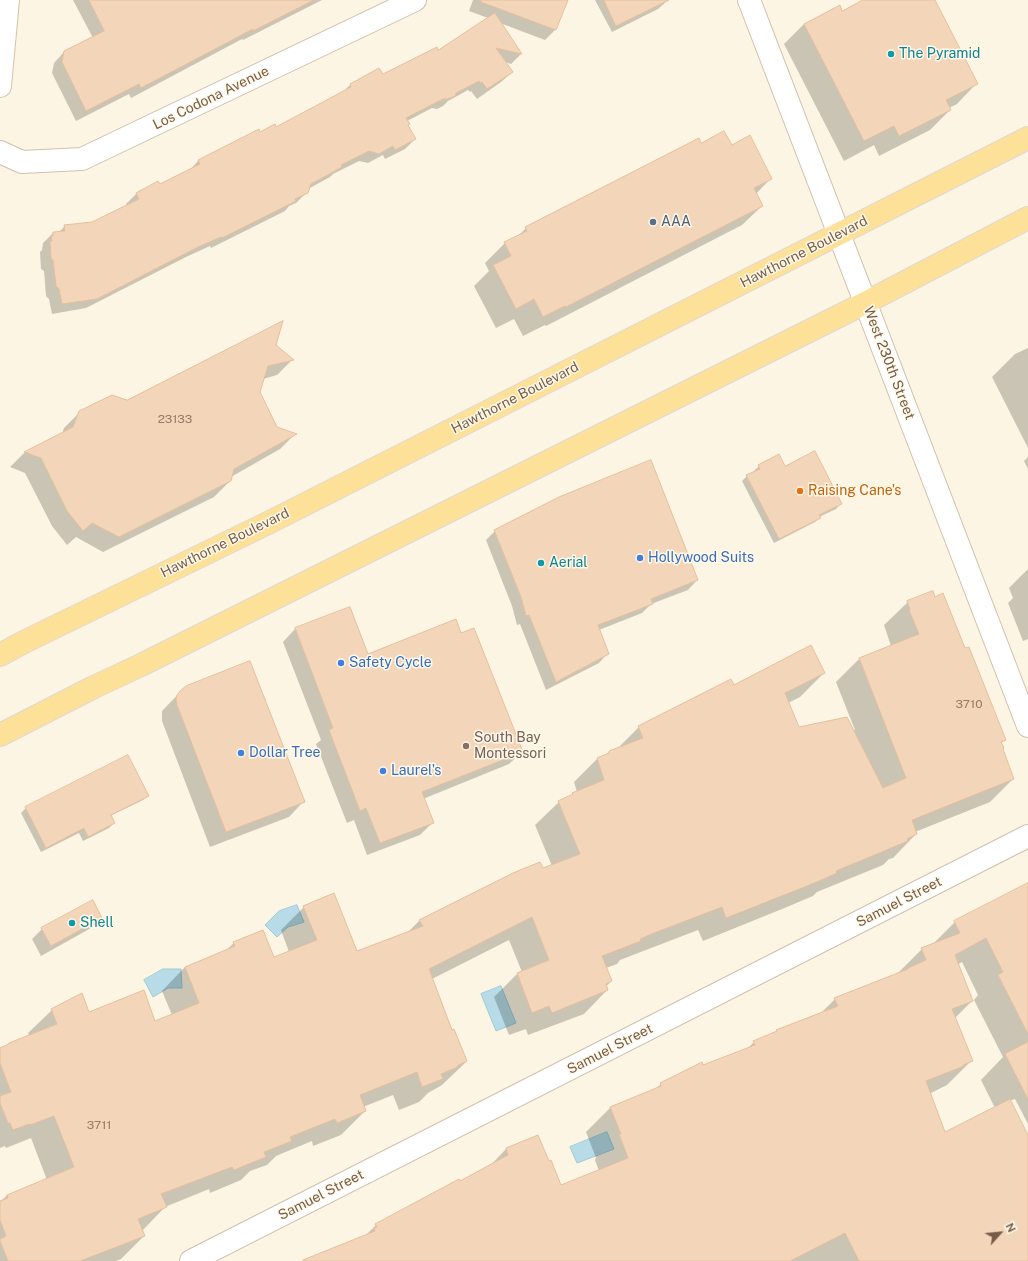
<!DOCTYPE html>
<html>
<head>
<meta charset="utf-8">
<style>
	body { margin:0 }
	#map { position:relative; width:1028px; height:1261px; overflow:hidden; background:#fdf5e3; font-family:"Public Sans",sans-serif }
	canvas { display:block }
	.north { position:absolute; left:980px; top:1213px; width:40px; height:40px; -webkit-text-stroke:3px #fff9ea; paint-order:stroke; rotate:63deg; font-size:11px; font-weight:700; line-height:16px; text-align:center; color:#765c48 }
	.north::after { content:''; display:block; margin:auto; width:14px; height:18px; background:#765c48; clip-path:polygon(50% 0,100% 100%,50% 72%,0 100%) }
</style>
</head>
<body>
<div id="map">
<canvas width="1028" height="1261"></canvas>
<div class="north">N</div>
</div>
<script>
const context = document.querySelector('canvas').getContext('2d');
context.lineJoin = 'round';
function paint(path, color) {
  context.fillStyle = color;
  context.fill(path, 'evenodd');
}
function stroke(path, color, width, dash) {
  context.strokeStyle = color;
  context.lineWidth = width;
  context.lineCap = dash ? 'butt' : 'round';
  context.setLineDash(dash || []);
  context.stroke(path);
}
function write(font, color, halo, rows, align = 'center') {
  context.font = font + ' "Public Sans",sans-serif';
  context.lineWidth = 3;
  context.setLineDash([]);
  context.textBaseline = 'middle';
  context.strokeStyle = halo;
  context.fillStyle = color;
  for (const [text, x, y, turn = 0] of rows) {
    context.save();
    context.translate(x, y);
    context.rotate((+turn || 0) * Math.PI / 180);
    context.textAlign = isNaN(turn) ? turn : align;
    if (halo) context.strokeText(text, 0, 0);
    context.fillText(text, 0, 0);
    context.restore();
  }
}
const water = new Path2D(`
	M297 905 304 922 288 927 277 937 265 925 279 911Z
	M163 969H181L182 988H168L153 997 144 980Z
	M501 986 516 1023 496 1031 481 994Z
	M607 1132 614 1149 577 1163 570 1147Z`);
const shadow = new Path2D(`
	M73 0H322L243 40 242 39 131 98 129 94 76 121 52 73 54 63 64 52 93 38Z
	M473 0H567L555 30 545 40 500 23 521 54 511 64 505 62 512 72 501 82 477 99 471 91 470 92 468 90 448 101 443 106 437 109 432 108 407 121V125L415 139 405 149 385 159 383 155 368 163 359 161 333 174 330 177 308 189 307 192 296 203 289 206 285 211 211 248 210 246 186 257 86 308 52 314 49 299 46 296 44 271 41 269 40 252 42 250 43 243 53 233H58L65 226 93 223 127 206 126 204 136 194 159 185 189 171 198 161 258 131 260 133 276 129 342 93 350 85 382 75 438 52 488 18 469 11Z
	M595 0H668L658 9 612 32Z
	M866 0H934L976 84 957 104 949 108 950 110 930 130 879 156 874 145 844 161 784 44 804 24 839 7 842 12Z
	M701 144 731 146 771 178 756 194 762 206 742 225 546 326 545 325 523 336 514 319 496 328 474 286 489 271 485 263 505 243 517 237 526 228Z
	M274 345 292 360 277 375 263 379 259 392 277 428 295 434 280 449 231 477 230 481 214 497 103 552 76 537 67 545 52 526 25 473 10 467 24 453 62 434 64 428 80 412 127 401Z
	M1028 348V448L992 377 1015 354Z
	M1028 457V469L1024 461Z
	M759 466 785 467 840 504 836 509 819 517 815 522 774 543 742 481 747 476 755 472 754 471Z
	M495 531 697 580 688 590 651 604 642 613 599 630 608 653 599 663 546 690 520 624 517 625 512 606 486 540Z
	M1028 569V639L1023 641 1008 603 1013 598 1009 588Z
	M908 602 964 650 1004 740 1001 743 1002 749 1013 779 990 802 915 832 916 834 893 858 889 859 883 865 817 892 813 896 787 907 703 941 698 930 620 960 617 964 606 968 611 981 606 987 607 990 584 1014 528 1035 526 1029 509 1035 494 997 517 974 522 972 509 940 432 979 452 1031 454 1030 466 1062 442 1085 428 1093 419 1102 399 1110 393 1095 363 1107 365 1111 341 1135 313 1146 312 1141 276 1156 267 1165 250 1171 241 1180 210 1193 209 1189 165 1207 142 1231 144 1236 121 1259 116 1261H0V1202L7 1195 47 1180 31 1138 6 1148 5 1146 0 1148V1050L29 1036 28 1033 52 1010 89 1013 155 1022 172 1015 162 991 185 967 225 951 234 943 273 958 289 952 281 930 304 907 357 953 407 933 420 920 552 866 535 825 559 802 577 792 574 782 598 758 617 749 639 727 733 686 824 673 800 697 788 703 798 728 855 730 836 682 859 659 891 646 884 625Z
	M349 608 367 655 461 634 522 752 509 764 423 799 433 822 420 835 367 855 354 820 347 823 316 744 321 740 283 642 295 629Z
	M186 686 304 801 289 817 210 847 162 721V711Z
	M147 796 143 800 110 816 114 823 109 828 83 841 79 833 41 852 21 813 26 808Z
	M1028 885V1124L1015 1099 1009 1101 1028 1138V1261H305L365 1236 376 1225 489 1167 506 1149 538 1136 548 1163 561 1186 599 1171 595 1160 596 1158 586 1132 610 1108 654 1090 661 1084 746 1050 754 1042 774 1034 777 1030 821 1013 835 999 897 974 922 949 932 945 955 922ZM962 962 978 995 974 1000 1003 1057 981 1080 995 1108 945 1133 929 1094 947 1085 972 1060 955 1018 972 1001 957 965Z
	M101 918 91 928 41 956 32 939 42 929Z`);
const building = new Path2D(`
	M89 0H314L253 31V29L141 88 139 84 86 111 62 62 64 51 104 31Z
	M481 0H568L556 30 481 2Z
	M604 0H669L616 26Z
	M863 0H935L978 84 946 100 951 110 899 136 894 126 864 141 804 24 840 5 842 11Z
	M495 13 522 54 496 48 513 72 487 89 482 82 480 83 479 81 456 93 455 96 448 99H443L406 118 410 124 408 125 416 139 395 150 393 146 379 154 369 151 341 165 342 167 311 184 308 193 295 199 296 201 222 238 221 237 198 247 97 299 62 304 59 289 56 286 53 260 51 259 50 241H52L51 236H53V232L65 231 64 225 92 222 139 199 136 193 158 181 160 184 200 164 198 160 259 129 260 132 275 124 276 127 351 87 350 84 379 68 383 74 437 47 438 50Z
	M724 131 732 145 750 135 772 179 754 188 763 206 566 307 565 306 543 317 534 299 516 309 493 265 511 256 504 242 527 231 525 227 699 138 701 143Z
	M283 321 276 345 294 360 268 366 260 392 277 427 297 434 234 469 231 481 119 537 92 523 83 531 67 511 41 458 24 452 73 427 79 411 112 395 127 400Z
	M815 451 842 504 819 515 821 518 779 539 746 475 760 469 758 465 779 454 785 466Z
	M651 460 698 580 651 599 653 604 598 625 609 654 556 682 529 615 526 616 521 597 494 530 559 497Z
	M933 591 935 597 943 593 965 648 969 647 1006 740 1001 742 1004 748 1003 749 1014 779 912 820 917 834 907 839 908 841 836 871 837 873 812 884 726 918 722 907 654 933 640 939 641 941 602 956 612 981 606 984 608 990 552 1013 549 1006 532 1013 517 973 549 960 532 917 429 969 452 1030 454 1029 467 1061 457 1066 458 1067 441 1074 443 1079 422 1087 417 1072 360 1095 366 1111 337 1123 335 1119 290 1137 292 1141 264 1152 266 1157 234 1170 232 1167 161 1194 167 1207 138 1219 145 1236 80 1261H8L0 1241V1239L6 1236 0 1220V1201L8 1198 7 1195 74 1167 54 1116 30 1125 29 1124 13 1130 10 1123H8L0 1103V1096L11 1092 0 1063V1048L9 1044V1043L57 1024 51 1009 82 993 89 1012 144 990 155 1021 199 1003 185 967 235 946 233 942 263 930 274 957 317 940 303 906 334 893 357 951 423 926 419 920 513 873 540 862 543 868 580 854 558 801 573 794 572 793 604 780 597 758 609 753V751L643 738 638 726 731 679 734 685 811 645 825 673 785 693 799 727 847 717 883 788 906 778 859 658 919 634 909 610 910 609 907 601Z
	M350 607 368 654 456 619 461 633 474 628 523 752 422 792 434 823 380 843 366 808 360 811 329 730 333 728 295 628Z
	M250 661 305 802 226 832 177 705 176 699 177 695 180 691 186 686Z
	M128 755 149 796 111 815 115 823 88 837 84 828 46 848 25 807Z
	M1028 883V1034L998 975 1003 972 986 938 955 955 973 1001 952 1009 973 1061 963 1065 964 1066 926 1081 945 1132 1010 1099 1028 1135V1261H859L845 1233 790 1261H303V1260L375 1231 374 1228 377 1227 375 1224 459 1179 460 1181 508 1155 506 1148 538 1135 549 1161 551 1160 561 1185 628 1158 619 1134H621L610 1107 661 1086 660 1083 702 1062 703 1065 755 1045 753 1041 777 1031 776 1030 838 1006 834 998 908 969V968L926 960 921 948 960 933 954 921Z
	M93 900 102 918 51 946 41 928Z
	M1028 1042V1099L1005 1054Z`);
const street = new Path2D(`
	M749 0 1028 726
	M0 152 22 162 82 159 415 0
	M191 1261 1028 836`);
const secondary = new Path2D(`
	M0 86 8 0`);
const primary = new Path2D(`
	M0 655 24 642 270 522 1028 138
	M0 735 94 687 141 665 865 303 1028 218`);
const markers = [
	[891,54,4,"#0f9aa8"],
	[653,222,4,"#5c6f8a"],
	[800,491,4,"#e8710a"],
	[640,558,4,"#3f7fe0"],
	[541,563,4,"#0f9aa8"],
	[341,663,4,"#3f7fe0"],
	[466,746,4,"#8d6e63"],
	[241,753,4,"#3f7fe0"],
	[383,771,4,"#3f7fe0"],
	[72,923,4,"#0f9aa8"]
];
const numberNames = [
	["23133",175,419],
	["3710",969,704],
	["3711",99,1125]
];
const cultureNames = [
	["The Pyramid",899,54],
	["Aerial",549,563],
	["Shell",80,923]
];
const streetNames = [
	["Los Codona Avenue",211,98,-26],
	["Hawthorne Boulevard",804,252,-27],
	["West 230th Street",889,363,69],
	["Hawthorne Boulevard",515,398,-27],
	["Hawthorne Boulevard",225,543,-26],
	["Samuel Street",899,902,-27],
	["Samuel Street",610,1049,-27],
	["Samuel Street",321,1195,-27]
];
const serviceNames = [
	["AAA",661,222]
];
const foodNames = [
	["Raising Cane's",808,491]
];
const shopNames = [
	["Hollywood Suits",648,558],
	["Safety Cycle",349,663],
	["Dollar Tree",249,753],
	["Laurel's",391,771]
];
const educationNames = [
	["South Bay",474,738],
	["Montessori",474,754]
];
paint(water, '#b7dce7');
stroke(water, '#9dcad9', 1);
paint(shadow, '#0003');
paint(building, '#f3d6ba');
stroke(building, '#e6be9a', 1);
stroke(street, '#d1c0ac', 24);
stroke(secondary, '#d4c0a9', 24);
stroke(primary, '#ded8d3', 24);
stroke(street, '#fff', 22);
stroke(secondary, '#fff', 22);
stroke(primary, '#fee199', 22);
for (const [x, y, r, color] of markers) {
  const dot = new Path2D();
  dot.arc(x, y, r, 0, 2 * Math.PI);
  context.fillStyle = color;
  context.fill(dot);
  stroke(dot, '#fff9ea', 1.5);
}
write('12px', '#957a64', null, numberNames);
write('14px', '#0d838f', '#fff9ea', cultureNames, 'left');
write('14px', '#765c48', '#fff9ea', streetNames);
write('14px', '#4e5e75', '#fff9ea', serviceNames, 'left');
write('14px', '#c56008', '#fff9ea', foodNames, 'left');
write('14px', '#366cbe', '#fff9ea', shopNames, 'left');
write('14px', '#785e54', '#fff9ea', educationNames, 'left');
</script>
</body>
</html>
